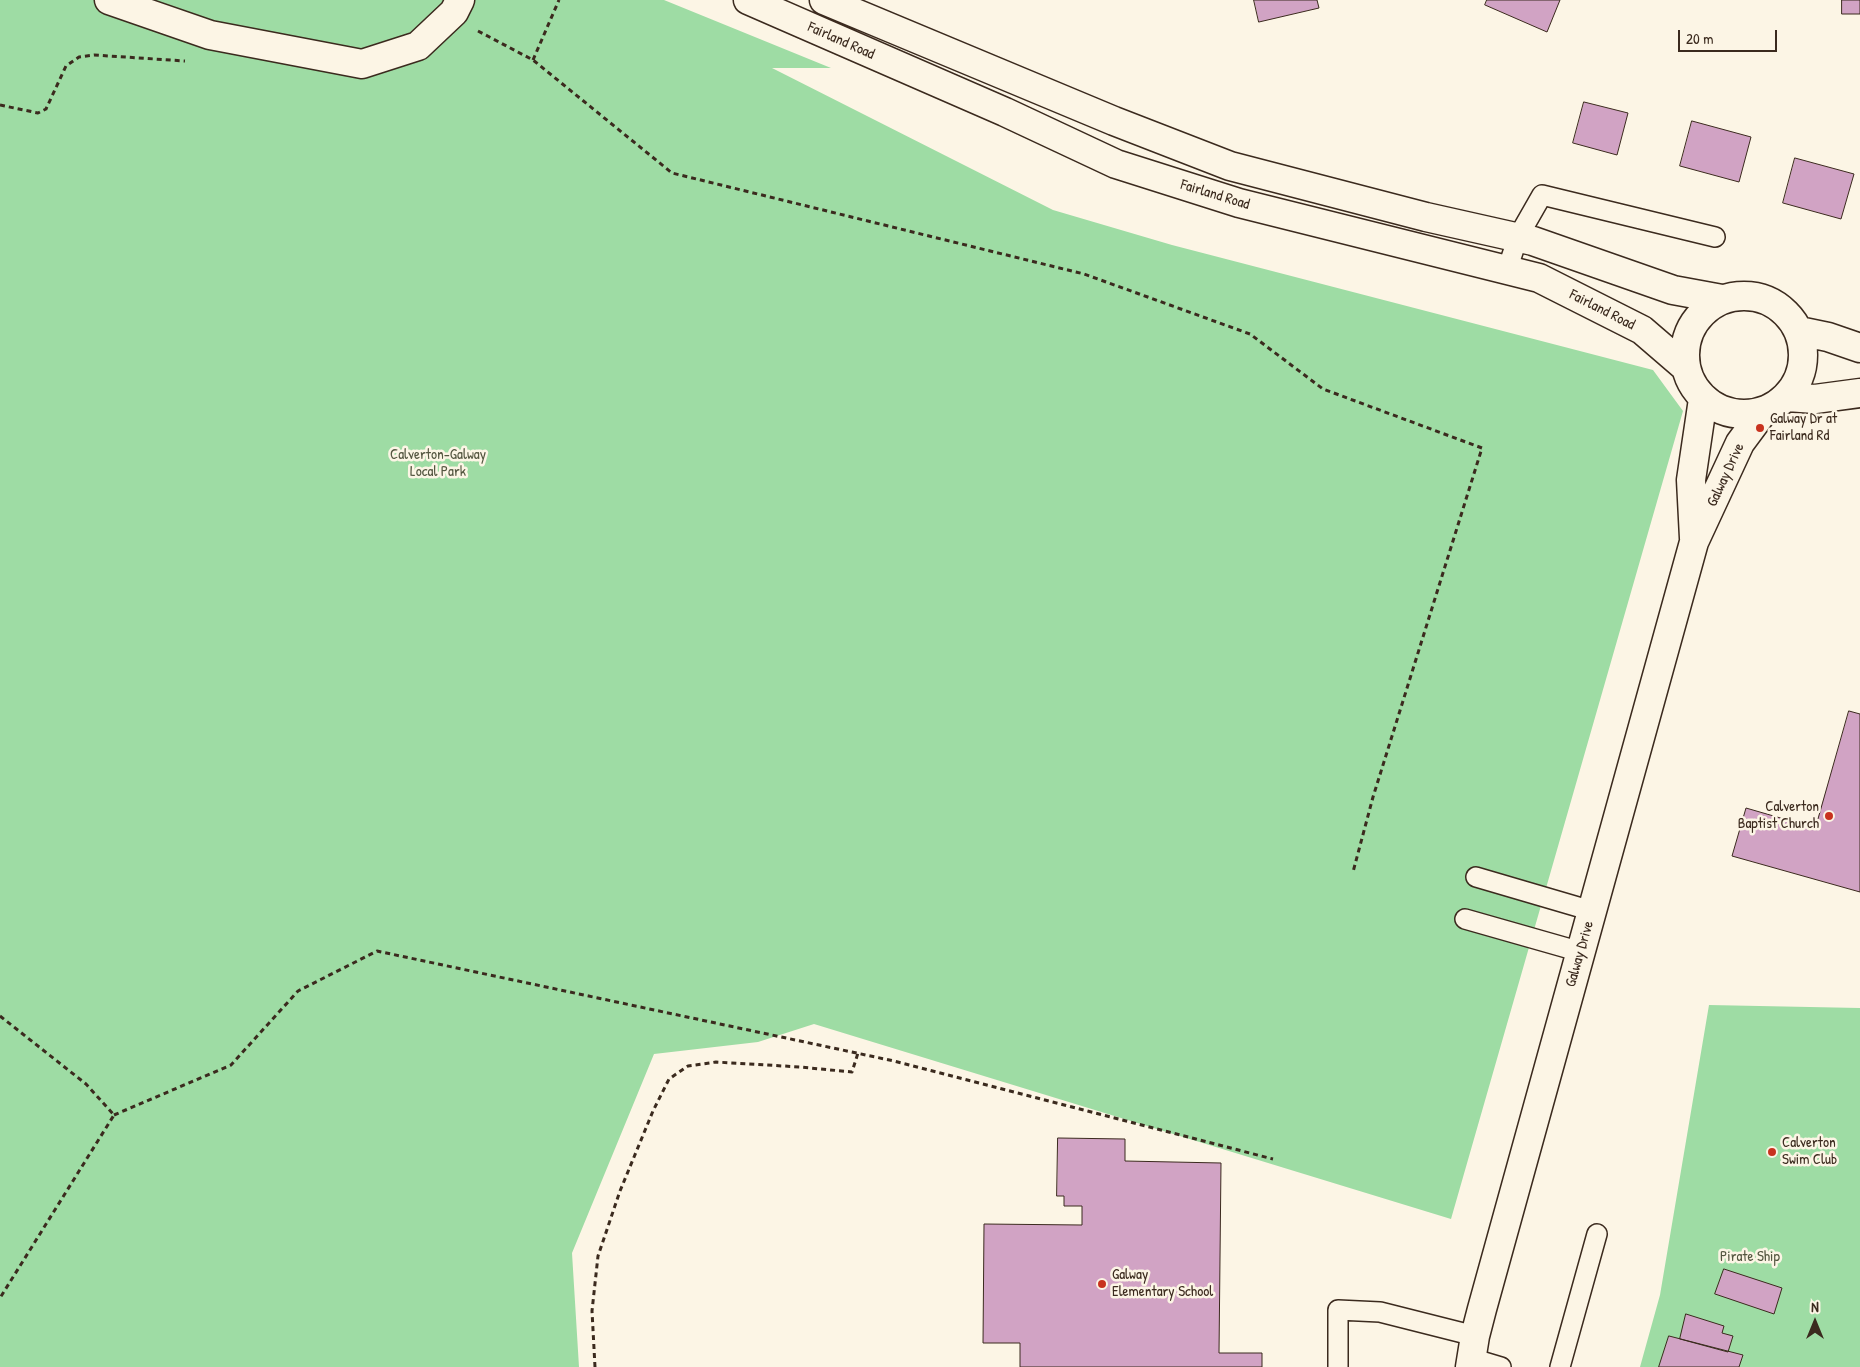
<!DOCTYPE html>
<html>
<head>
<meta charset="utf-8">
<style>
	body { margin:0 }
	#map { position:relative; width:1860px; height:1367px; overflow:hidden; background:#fcf5e5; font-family:"Patrick Hand",sans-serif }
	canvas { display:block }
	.north { position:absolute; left:1790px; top:1297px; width:50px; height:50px; -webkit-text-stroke:4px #fcf5e5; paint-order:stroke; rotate:0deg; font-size:14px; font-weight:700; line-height:20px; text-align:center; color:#3b2a1e }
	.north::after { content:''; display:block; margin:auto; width:18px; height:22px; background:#3b2a1e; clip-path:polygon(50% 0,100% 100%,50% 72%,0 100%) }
	.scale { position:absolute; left:1678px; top:30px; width:99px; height:22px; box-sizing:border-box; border:2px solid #3b2a1e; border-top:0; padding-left:6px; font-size:15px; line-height:18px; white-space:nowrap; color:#3b2a1e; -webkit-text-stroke:4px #fcf5e5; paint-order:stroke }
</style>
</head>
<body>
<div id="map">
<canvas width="1860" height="1367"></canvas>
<div class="north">N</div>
<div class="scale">20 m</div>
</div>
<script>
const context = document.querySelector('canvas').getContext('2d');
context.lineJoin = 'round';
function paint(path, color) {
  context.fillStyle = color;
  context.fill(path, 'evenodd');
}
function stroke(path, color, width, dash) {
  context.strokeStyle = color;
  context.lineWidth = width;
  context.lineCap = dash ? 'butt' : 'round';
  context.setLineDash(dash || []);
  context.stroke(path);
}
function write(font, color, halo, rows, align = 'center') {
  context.font = font + ' "Patrick Hand",sans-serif';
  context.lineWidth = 5;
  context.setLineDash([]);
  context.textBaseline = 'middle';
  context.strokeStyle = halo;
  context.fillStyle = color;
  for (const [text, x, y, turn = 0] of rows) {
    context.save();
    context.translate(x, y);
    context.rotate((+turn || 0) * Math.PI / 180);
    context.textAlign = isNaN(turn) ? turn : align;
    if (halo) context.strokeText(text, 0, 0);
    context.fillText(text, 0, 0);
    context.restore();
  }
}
const green = new Path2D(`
	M0 0H664L831 68H772L1053 210 1172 245 1653 370 1683 411 1451 1219 814 1024 758 1042 654 1054 572 1253 579 1367H0Z
	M1709 1005 1860 1008V1367H1640L1660 1295Z`);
const building = new Path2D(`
	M1254 0H1317L1319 8 1259 22Z
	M1487 0H1560L1547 32 1485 5Z
	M1842 0H1860V14H1842Z
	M1584 102 1628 113 1617 155 1573 143Z
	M1692 121 1751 137 1739 182 1680 166Z
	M1795 158 1854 174 1841 219 1783 203Z
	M1849 711 1860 714V892L1732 856 1746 808 1815 828Z
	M1058 1138 1125 1139V1161L1221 1163 1219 1353H1262V1367H1020V1343H983L984 1224 1082 1225V1206H1064V1196H1057Z
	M1724 1269 1782 1288 1774 1314 1715 1294Z
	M1686 1314 1724 1326 1722 1333 1733 1336 1728 1352 1680 1339Z
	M1669 1336 1743 1355 1739 1367H1659Z`);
const path = new Path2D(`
	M478 31 533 60 672 173 1084 274 1250 334 1323 389 1482 448 1373 797 1353 872
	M533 60 559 0
	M0 105 38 113 46 109 66 66 79 57 94 55 185 61
	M0 1016 86 1084 114 1115 0 1298
	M114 1115 231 1065 298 991 377 951 894 1061 1273 1159
	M595 1367 592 1311 598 1256 620 1191 653 1111 669 1079 688 1066 716 1062 800 1067 852 1072 858 1053`);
const lane = new Path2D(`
	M1507 270 1518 237 1542 195 1715 237
	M1476 877 1592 911
	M1465 919 1581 952
	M1471 1358 1501 1367
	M1338 1367V1310L1380 1312 1475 1336
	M1560 1367 1597 1234`);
const street = new Path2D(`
	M109 0 210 35 362 64 418 46 454 12 460 0`);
const secondary = new Path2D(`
	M748 0 1005 112 1116 164 1239 203 1539 278 1642 330 1685 367
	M824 0 1114 121 1230 166 1426 217 1533 241 1673 290 1722 299
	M1685 355a59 59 0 1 1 118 0a59 59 0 1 1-118 0Z
	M1799 331 1828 337 1860 348
	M1787 397 1815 399 1860 393
	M1694 538 1691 480 1703 399
	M1470 1367 1475 1336 1482 1309 1694 542 1740 443 1763 412`);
const markers = [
	[1760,428,5,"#c8321e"],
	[1829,816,5,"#c8321e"],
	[1772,1152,5,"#c8321e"],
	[1102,1284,5,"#c8321e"]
];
const streetNames = [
	["Fairland Road",841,41,24],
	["Fairland Road",1215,195,17],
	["Fairland Road",1602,310,27],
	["Galway Drive",1726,475,-65],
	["Galway Drive",1580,954,-74]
];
const poiNames = [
	["Galway Dr at",1770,419],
	["Fairland Rd",1770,436],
	["Calverton",1819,807,"right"],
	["Baptist Church",1819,824,"right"],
	["Calverton",1782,1143],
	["Swim Club",1782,1160],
	["Galway",1112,1275],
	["Elementary School",1112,1292]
];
const parkNames = [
	["Calverton-Galway",438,455],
	["Local Park",438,472],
	["Pirate Ship",1750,1257]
];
paint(green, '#9edca4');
paint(building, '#d1a3c4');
stroke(building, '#3b2a1e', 1);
stroke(lane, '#3b2a1e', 22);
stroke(street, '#3b2a1e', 31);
stroke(secondary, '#3b2a1e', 31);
stroke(path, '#3b2a1e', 3, [5, 4]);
stroke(lane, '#fcf5e5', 19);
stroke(street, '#fcf5e5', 28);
stroke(secondary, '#fcf5e5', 28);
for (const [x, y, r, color] of markers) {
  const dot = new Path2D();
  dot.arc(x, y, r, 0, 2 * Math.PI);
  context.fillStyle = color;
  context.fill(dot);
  stroke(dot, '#fcf5e5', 2);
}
write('15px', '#3b2a1e', '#fcf5e5', streetNames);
write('15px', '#3b2a1e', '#fcf5e5', poiNames, 'left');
write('15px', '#545640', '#fcf5e5', parkNames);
</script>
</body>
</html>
